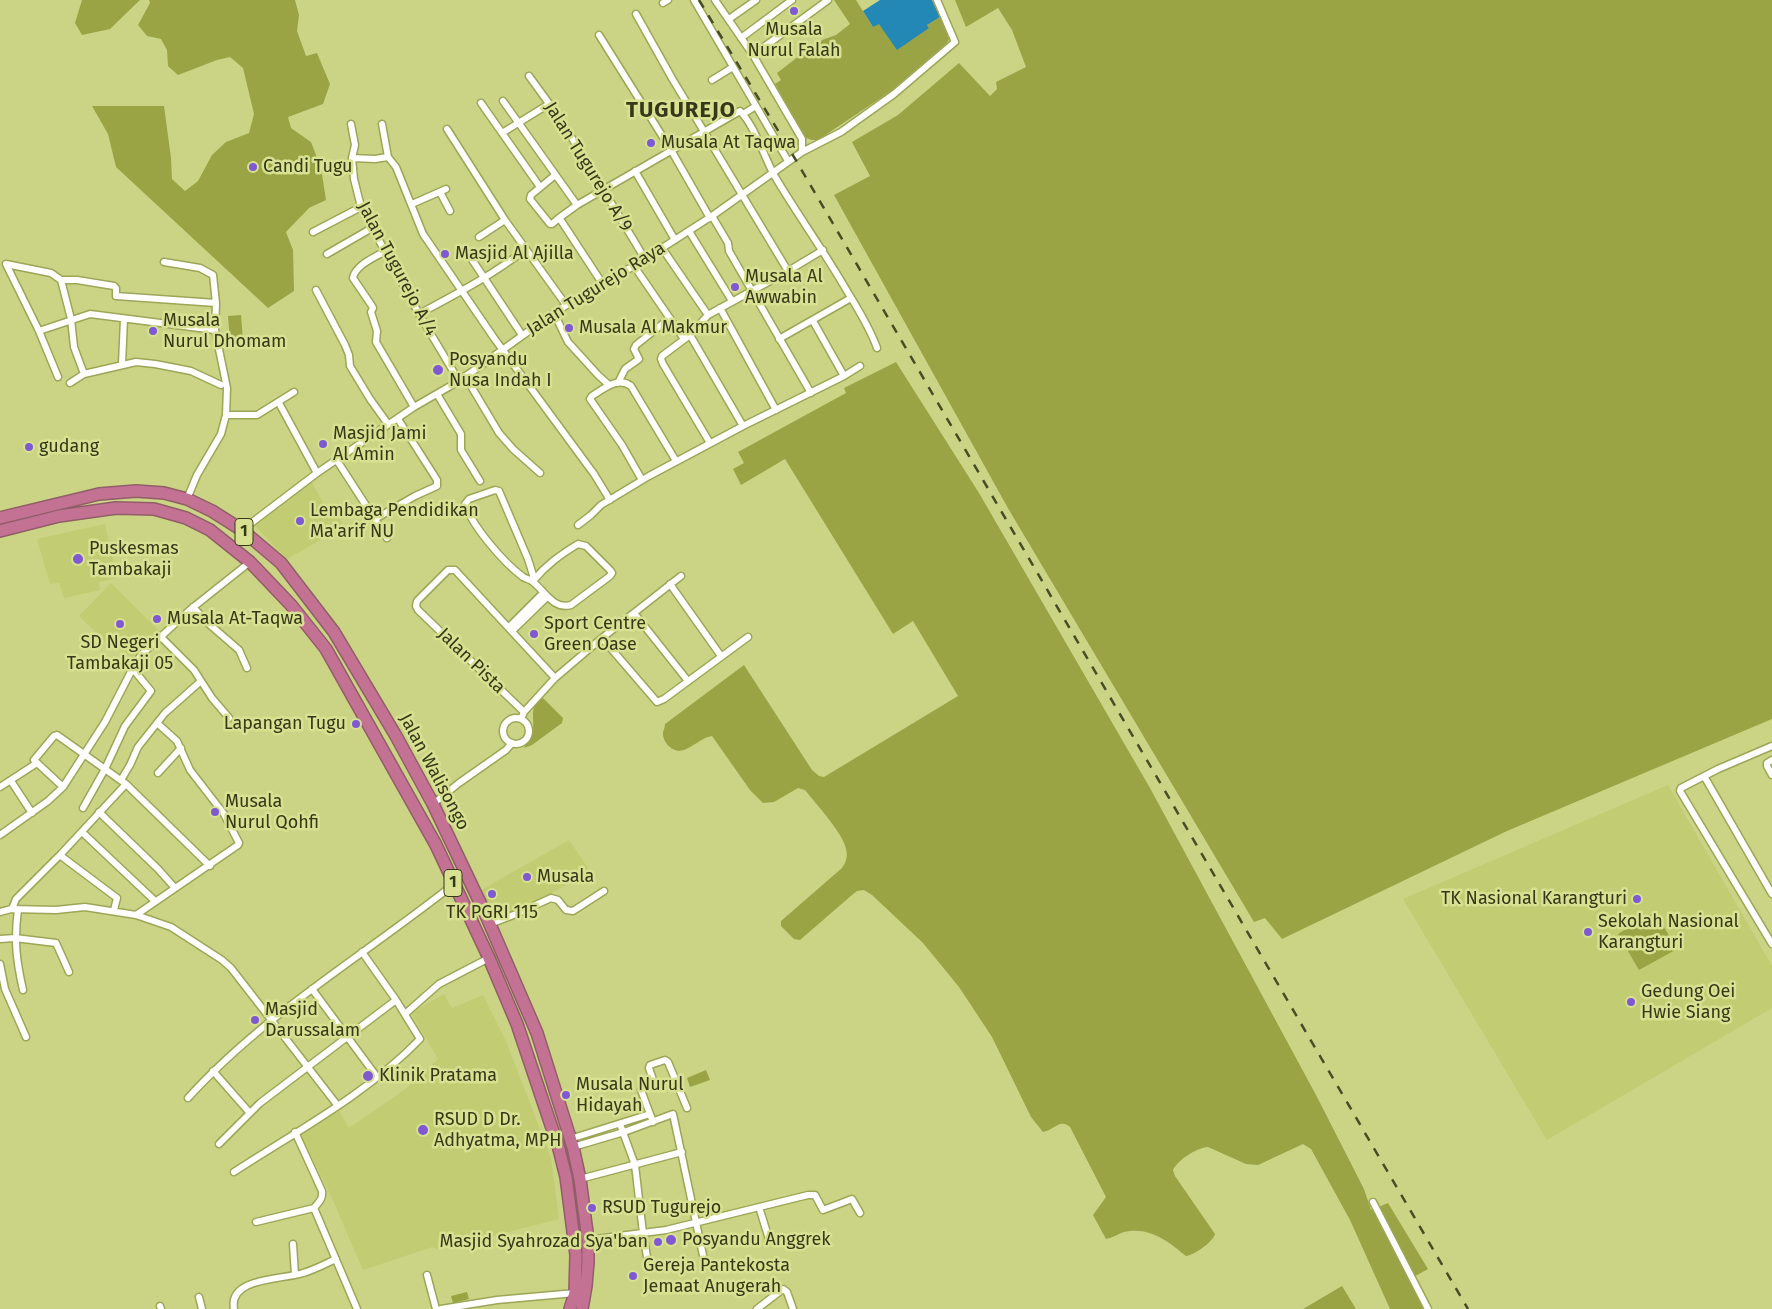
<!DOCTYPE html>
<html>
<head>
<meta charset="utf-8">
<style>
	body { margin:0 }
	canvas { display:block; background:#cad484 }
</style>
</head>
<body>
<canvas width="1772" height="1309"></canvas>
<script>
const context = document.querySelector('canvas').getContext('2d');
context.lineJoin = 'round';
function paint(path, color) {
  context.fillStyle = color;
  context.fill(path, 'evenodd');
}
function stroke(path, color, width, dash) {
  context.strokeStyle = color;
  context.lineWidth = width;
  context.lineCap = dash ? 'butt' : 'round';
  context.setLineDash(dash || []);
  context.stroke(path);
}
function write(font, color, halo, rows, align = 'center') {
  context.font = font + ' "Fira Sans",sans-serif';
  context.lineWidth = 5;
  context.setLineDash([]);
  context.textBaseline = 'middle';
  context.strokeStyle = halo;
  context.fillStyle = color;
  for (const [text, x, y, turn = 0] of rows) {
    context.save();
    context.translate(x, y);
    context.rotate((+turn || 0) * Math.PI / 180);
    context.textAlign = isNaN(turn) ? turn : align;
    if (halo) context.strokeText(text, 0, 0);
    context.fillText(text, 0, 0);
    context.restore();
  }
}
const built = new Path2D(`
	M311 481 331 517 337 514 344 527 287 559 254 525Z
	M105 524 117 578 99 582 100 590 64 598 59 583 50 584 37 539Z
	M111 583 160 632 135 659 117 648 114 650 79 616Z
	M1668 785 1772 966V1008L1547 1140 1403 899Z
	M569 840 590 871 552 893 494 920 481 890Z
	M444 994 452 1008 483 995 506 1041 551 1158 559 1219 458 1245 437 1249 432 1247 363 1270 331 1196 300 1133 339 1111 349 1128 407 1088 438 1059 411 1013Z`);
const green = new Path2D(`
	M82 0H140L110 29 82 35 75 23Z
	M149 0H295L299 15 297 31 306 56 317 53 330 84 323 104 288 117 291 128 311 142 321 168 326 200 309 208 286 232 293 250 294 291 268 308 116 167 108 134 92 106H164L171 158 172 179 185 191 198 181 212 155 226 142 249 133 254 114 243 68 230 57 217 60 178 75 168 66 167 50 161 39 147 36 138 25 150 3Z
	M834 0H856L873 27 878 23 929 28 927 25 940 17 949 39 947 43 891 91 818 140H812L806 138 775 84 781 80 777 73 799 56 812 53 822 40 836 35 850 24Z
	M955 0H1772V719L1507 831 1282 939 1265 918 1254 922 1009 510 834 195 870 176 852 142 898 115 959 63 990 96 997 89 996 82 1026 67 1012 30 998 8 966 27Z
	M241 315 243 340 230 341 228 316Z
	M896 362 979 493 1150 788 1316 1095 1364 1189 1371 1210 1388 1203 1428 1269 1410 1279 1423 1309H1390L1350 1220 1311 1149 1303 1144 1258 1165 1246 1164 1208 1147C1196 1148 1178 1160 1173 1170L1175 1176 1215 1234C1212 1243 1194 1255 1186 1256 1168 1241 1149 1226 1124 1232 1118 1234 1112 1238 1106 1239L1093 1215 1106 1197 1070 1127C1060 1118 1053 1131 1043 1132L1031 1117 992 1037 959 987 923 943 872 895 864 890 857 891 852 895 800 940 794 939 781 926V921L842 868C846 862 848 857 846 849 843 833 816 804 805 790L798 788 774 802 763 803 750 790 712 736C701 738 693 747 684 750 673 754 662 742 663 732 664 729 665 727 665 724L744 665 812 770 819 776 824 777 958 696 913 621 893 634 785 459 741 485 733 469 744 463 738 452 846 393 844 388Z
	M543 698 563 718 562 723 532 745 524 748C526 744 531 739 532 734 537 720 526 708 543 698Z
	M1655 912 1677 949 1639 970 1618 934Z
	M706 1070 710 1080 690 1087 687 1078Z
	M1342 1286 1356 1309H1303Z
	M467 1292 469 1299 453 1303 451 1296Z`);
const water = new Path2D(`
	M880 0H932L940 17 927 25 929 28 897 50 879 24 873 27 863 11Z`);
const street = new Path2D(`
	M694 0 756 106
	M715 0 753 55 802 139V152
	M663 3 668 0
	M636 14 673 80 788 271
	M729 19 756 0
	M599 35 671 150 710 218
	M741 38 792 0
	M753 55 828 0
	M529 76 561 120 645 259
	M712 80 733 67
	M503 101 577 205
	M481 103 540 187
	M743 114 756 106 788 161
	M351 124 355 145 352 158 354 179 361 207 419 314 459 381
	M382 124 388 157 396 167 423 234 494 338 594 474 610 500
	M447 129 505 220 566 305
	M502 133 549 104
	M352 158 375 159 388 157
	M635 171 675 240
	M554 176 531 195 530 199 550 224H552L559 218 562 222 602 283
	M440 192 450 211
	M412 204 446 189
	M712 216 728 243 729 251 811 393
	M559 218 577 205 740 111C754 125 764 156 774 175 797 214 824 251 847 291 858 309 870 328 877 348
	M689 231 732 301
	M313 232 361 207
	M479 237 505 220
	M662 248 708 315
	M385 251C376 257 355 265 353 278L372 306 373 308 371 312 377 331 376 342 414 407
	M467 252 522 335
	M327 254 372 228
	M164 262 200 268 213 275 216 303 215 330 227 388 226 415 221 434 197 475 187 499
	M6 264 51 273 61 280H77L114 286 116 288V296L216 303
	M6 264 39 331 58 377
	M634 266 684 339
	M61 280 71 319 74 347 84 374
	M316 290 345 345 349 355 350 366 370 399 388 424
	M720 308 776 410
	M554 313 568 342 598 375 609 385
	M419 314C456 294 493 275 526 249
	M813 321 844 376
	M39 331 90 314 215 330
	M690 335 743 426
	M779 339 851 298
	M122 364 124 319
	M465 376 499 433 513 449 540 473
	M70 383 84 374 136 362 155 364 191 371 221 385
	M618 383 625 369 639 359 634 349 636 345 670 318
	M437 394 461 434V450L480 481
	M279 403 317 473
	M226 415H257L294 392
	M710 443 663 364 661 359 662 356 690 335 708 315 788 271 823 250
	M336 459 387 538
	M642 480 622 445 590 399 592 396C603 389 618 376 631 386L676 461
	M375 519 415 496 437 486V480L398 419
	M578 525 591 515 601 505 649 476 743 426 844 376 860 366
	M242 530 317 473 414 407 459 381 554 313 602 283 634 266 712 216 802 152 841 132 894 94 955 42 937 0
	M533 581C546 565 560 555 578 544L586 546 610 570 612 573 610 576 571 605C553 610 545 591 533 582 530 579 526 579 523 577 504 563 472 526 465 504L469 499 495 490 499 491 528 559 533 575V581
	M670 584 721 656
	M193 607 209 624 239 650 247 668
	M634 613 688 681
	M509 627 543 593
	M512 631 547 597
	M160 636 194 670 212 698 229 718
	M602 638 657 702 664 699 748 637
	M524 712 418 610 416 606 417 601 448 570H455L555 678
	M503 731a13 13 0 1 1 26 0a13 13 0 1 1-26 0Z
	M521 719 524 712 555 678 602 638 681 576
	M1772 746 1718 769 1681 788 1680 791 1772 944
	M1772 760 1767 763V766L1772 775
	M158 773 181 748
	M1704 776 1772 894
	M121 780 130 765 138 747 165 713 201 681
	M11 781 32 813
	M0 787 37 763
	M63 787 34 760 54 736 57 735 126 784 210 866
	M433 804 459 783 506 750 512 743
	M83 808 105 769 125 726 151 691 133 669
	M99 812 158 869 175 888
	M82 832 155 901
	M0 835 48 801 63 787 105 722 135 664 142 654 191 609 250 562
	M12 909 16 899 61 854
	M18 909C14 940 16 959 23 990
	M114 910 117 898 61 856V854L126 784
	M0 912 11 909 56 910 85 907 136 915 171 927 222 960 231 968 338 1106
	M136 915 238 845 239 843 224 814 190 770 177 741 157 723
	M490 924 516 914 551 898 558 900 566 910 573 911 604 891
	M0 939 15 938 56 943 69 972
	M0 964 5 989 26 1037
	M312 989 377 1077
	M405 1014 439 984 489 958
	M213 1071 249 1112
	M188 1098C265 1013 365 955 454 884
	M653 1122 641 1090 643 1087 654 1083 649 1068 650 1065 665 1060 668 1062 687 1108
	M620 1124 635 1165 643 1233 647 1257
	M295 1132 322 1191C323 1199 319 1202 314 1208L357 1309
	M570 1139 650 1114
	M219 1144 260 1103 396 1000
	M573 1147 624 1132 673 1114 704 1260
	M234 1172C297 1131 367 1094 420 1039L396 1000 362 952
	M580 1179 682 1152
	M1373 1202 1428 1309
	M759 1207 769 1239
	M256 1222 314 1208
	M588 1240 666 1230 808 1195H815L823 1210 852 1199 860 1213
	M293 1244 295 1275
	M427 1275 436 1309
	M199 1297 202 1309
	M160 1306 161 1309
	M234 1309C228 1277 282 1280 303 1273 314 1270 325 1264 336 1259
	M441 1309 497 1300 575 1293
	M757 1309 783 1289 787 1292 793 1309`);
const highway = new Path2D(`
	M0 518 99 494 136 491 164 493 187 499 212 511 242 530 281 563 334 632 396 736 433 804 485 913 537 1033 573 1147 580 1179 588 1240V1262L586 1286 582 1309
	M0 531 59 516 116 508 154 509 186 518 210 530 250 562 291 605 326 649 436 845 489 958 517 1024 559 1149 566 1177 576 1255 575 1293 570 1309`);
const rail = new Path2D(`
	M699 0 794 157 1468 1309`);
const markers = [
	[794,11,5,"#7f59d3"],
	[651,143,5,"#7f59d3"],
	[253,167,5,"#7f59d3"],
	[445,254,5,"#7f59d3"],
	[735,287,5,"#7f59d3"],
	[569,328,5,"#7f59d3"],
	[153,331,5,"#7f59d3"],
	[438,370,6,"#7f59d3"],
	[323,444,5,"#7f59d3"],
	[29,447,5,"#7f59d3"],
	[300,521,5,"#7f59d3"],
	[78,559,6,"#7f59d3"],
	[157,619,5,"#7f59d3"],
	[120,624,5,"#7f59d3"],
	[534,634,5,"#7f59d3"],
	[356,724,5,"#7f59d3"],
	[215,812,5,"#7f59d3"],
	[527,877,5,"#7f59d3"],
	[492,894,5,"#7f59d3"],
	[1637,899,5,"#7f59d3"],
	[1588,932,5,"#7f59d3"],
	[1631,1002,5,"#7f59d3"],
	[255,1020,5,"#7f59d3"],
	[368,1076,6,"#7f59d3"],
	[566,1095,5,"#7f59d3"],
	[423,1130,6,"#7f59d3"],
	[592,1208,5,"#7f59d3"],
	[671,1240,6,"#7f59d3"],
	[658,1242,5,"#7f59d3"],
	[633,1276,5,"#7f59d3"]
];
const shields = [
	[244,532,18],
	[453,883,18]
];
const shieldNames = [
	["1",244,532],
	["1",453,883]
];
const poiNames = [
	["Musala",794,30,"center"],
	["Nurul Falah",794,51,"center"],
	["Musala At Taqwa",661,143],
	["Candi Tugu",263,167],
	["Masjid Al Ajilla",455,254],
	["Musala Al",745,277],
	["Awwabin",745,298],
	["Musala",163,321],
	["Nurul Dhomam",163,342],
	["Musala Al Makmur",579,328],
	["Posyandu",449,360],
	["Nusa Indah I",449,381],
	["Masjid Jami",333,434],
	["Al Amin",333,455],
	["gudang",39,447],
	["Lembaga Pendidikan",310,511],
	["Ma'arif NU",310,532],
	["Puskesmas",89,549],
	["Tambakaji",89,570],
	["Musala At-Taqwa",167,619],
	["Sport Centre",544,624],
	["Green Oase",544,645],
	["SD Negeri",120,643,"center"],
	["Tambakaji 05",120,664,"center"],
	["Lapangan Tugu",346,724,"right"],
	["Musala",225,802],
	["Nurul Qohfi",225,823],
	["Musala",537,877],
	["TK Nasional Karangturi",1627,899,"right"],
	["TK PGRI 115",492,913,"center"],
	["Sekolah Nasional",1598,922],
	["Karangturi",1598,943],
	["Gedung Oei",1641,992],
	["Hwie Siang",1641,1013],
	["Masjid",265,1010],
	["Darussalam",265,1031],
	["Klinik Pratama",379,1076],
	["Musala Nurul",576,1085],
	["Hidayah",576,1106],
	["RSUD D Dr.",434,1120],
	["Adhyatma, MPH",434,1141],
	["RSUD Tugurejo",602,1208],
	["Posyandu Anggrek",682,1240],
	["Masjid Syahrozad Sya'ban",648,1242,"right"],
	["Gereja Pantekosta",643,1266],
	["Jemaat Anugerah",643,1287]
];
const streetNames = [
	["Jalan Tugurejo A/9",588,167,58],
	["Jalan Tugurejo A/4",397,269,62],
	["Jalan Tugurejo Raya",596,289,-32],
	["Jalan Pista",471,661,44],
	["Jalan Walisongo",434,772,62]
];
const districtNames = [
	["TUGUREJO",681,111]
];
paint(built, '#c1cc73');
paint(green, '#9ba444');
paint(water, '#2488b7');
stroke(street, '#9da657', 9);
stroke(highway, '#915e68', 14);
stroke(street, '#fff', 6);
stroke(highway, '#c37293', 11);
stroke(rail, '#484d26', 2.5, [9, 9]);
for (const [x, y, r, color] of markers) {
  const dot = new Path2D();
  dot.arc(x, y, r, 0, 2 * Math.PI);
  context.fillStyle = color;
  context.fill(dot);
  stroke(dot, '#d7e191', 2);
}
for (const [x, y, w] of shields) {
  const box = new Path2D();
  box.roundRect(x - w / 2, y - 13.5, w, 27, 4);
  context.fillStyle = '#d7e191';
  context.fill(box);
  stroke(box, '#353918', 1);
}
write('bold 16px', '#353918', null, shieldNames);
write('18px', '#353918', '#d7e191', poiNames, 'left');
write('18px', '#353918', '#d7e191', streetNames);
context.letterSpacing = '1px';
write('bold 22px', '#353918', '#d7e191', districtNames);
context.letterSpacing = '0px';
</script>
</body>
</html>
